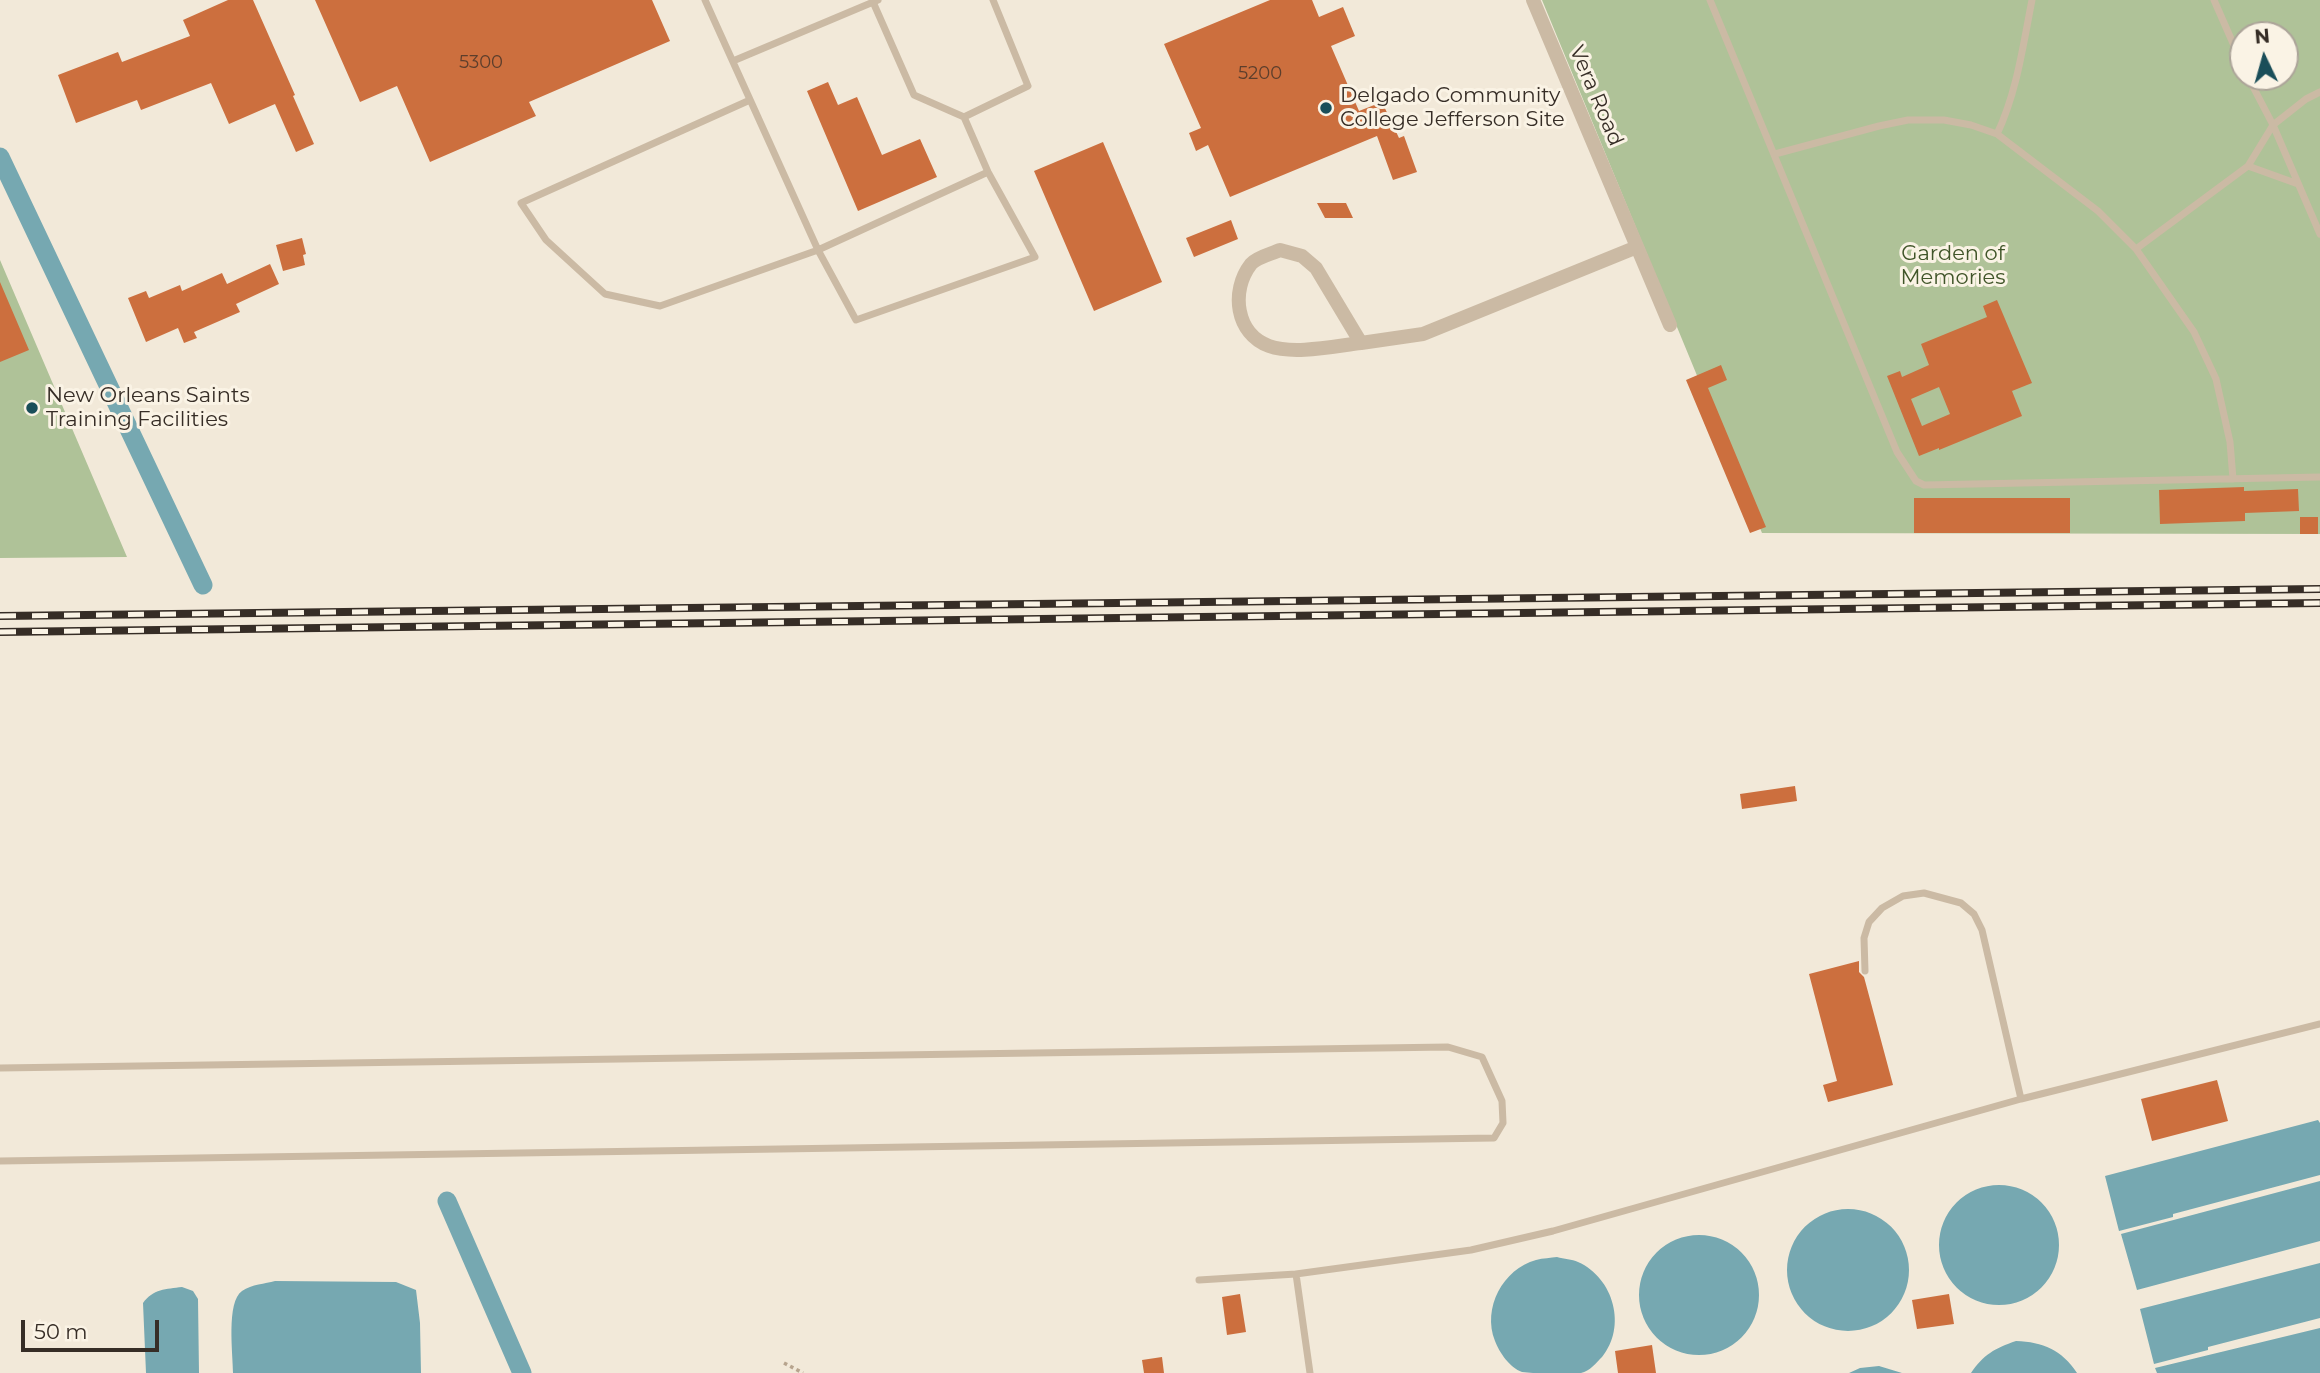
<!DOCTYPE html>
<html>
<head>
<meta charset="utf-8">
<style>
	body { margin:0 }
	#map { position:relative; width:2320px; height:1373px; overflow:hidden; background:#f2e9d9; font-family:Montserrat,sans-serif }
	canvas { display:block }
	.north { position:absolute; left:2229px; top:21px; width:70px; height:70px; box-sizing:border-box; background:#faf3e5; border:2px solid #aca499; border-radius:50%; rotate:355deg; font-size:19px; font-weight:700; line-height:28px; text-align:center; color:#362d26 }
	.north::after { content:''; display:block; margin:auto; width:24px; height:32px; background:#1a4e59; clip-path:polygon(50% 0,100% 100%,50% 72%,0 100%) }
	.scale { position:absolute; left:21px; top:1320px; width:138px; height:32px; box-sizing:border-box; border:4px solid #362d26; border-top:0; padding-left:9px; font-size:21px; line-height:24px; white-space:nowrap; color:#362d26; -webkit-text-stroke:5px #faf3e5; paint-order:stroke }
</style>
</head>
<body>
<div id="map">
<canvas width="2320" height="1373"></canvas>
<div class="north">N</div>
<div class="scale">50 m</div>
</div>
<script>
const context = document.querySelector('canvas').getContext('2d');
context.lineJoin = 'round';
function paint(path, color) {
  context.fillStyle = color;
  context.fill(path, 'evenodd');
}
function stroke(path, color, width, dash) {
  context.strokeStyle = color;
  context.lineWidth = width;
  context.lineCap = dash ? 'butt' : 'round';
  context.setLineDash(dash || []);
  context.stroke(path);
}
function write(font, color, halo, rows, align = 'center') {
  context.font = font + ' Montserrat,sans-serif';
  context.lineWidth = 6;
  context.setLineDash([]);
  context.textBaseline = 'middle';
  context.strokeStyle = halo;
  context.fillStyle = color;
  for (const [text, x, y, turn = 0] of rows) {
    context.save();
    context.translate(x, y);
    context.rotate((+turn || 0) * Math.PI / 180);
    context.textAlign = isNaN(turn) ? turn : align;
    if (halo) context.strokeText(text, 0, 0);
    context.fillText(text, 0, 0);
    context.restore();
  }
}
const green = new Path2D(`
	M1542 0H2320V534L1762 533ZM2243 35H2285V77H2243Z
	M0 260 127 557 0 558Z`);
const water = new Path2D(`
	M2318 1120 2320 1123V1175L2173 1214V1217L2119 1231 2105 1176Z
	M2320 1181V1241L2137 1290 2121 1234Z
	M1939 1245a60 60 0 1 1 120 0a60 60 0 1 1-120 0Z
	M1787 1270a61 61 0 1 1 122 0a61 61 0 1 1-122 0Z
	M1639 1295a60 60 0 1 1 120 0a60 60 0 1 1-120 0Z
	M1557 1257C1564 1259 1572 1259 1578 1262 1614 1278 1627 1327 1602 1357 1596 1363 1590 1371 1581 1373 1570 1373 1555 1373 1544 1373 1537 1373 1529 1373 1522 1372 1510 1368 1499 1352 1495 1341 1482 1308 1503 1269 1536 1260 1543 1258 1551 1258 1557 1257Z
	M2320 1263V1318L2208 1347V1350L2154 1364 2140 1309Z
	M275 1281 396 1282 416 1290 420 1323 421 1373H233C233 1354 226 1302 242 1291 252 1284 265 1284 275 1281Z
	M182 1287 193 1291 198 1299 199 1373H146L143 1303C153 1289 166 1289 182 1287Z
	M2320 1328V1373H2157L2155 1368Z
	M2016 1341C2043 1342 2062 1350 2077 1373H1971C1983 1355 1995 1348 2016 1341Z
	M1879 1366 1902 1373H1849L1860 1368Z`);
const canal = new Path2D(`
	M0 157 203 585
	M447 1201 522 1373`);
const building = new Path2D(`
	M228 0H253L295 95 293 96 314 144 296 152 275 104 229 124 211 83 141 110 137 100 76 123 58 75 118 52 122 62 190 36 183 20Z
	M315 0H652L670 41 529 102 536 116 430 162 397 86 360 102Z
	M1270 0H1312L1319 17 1343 7 1355 36 1331 46 1359 111 1382 102 1399 138 1404 136 1417 172 1393 180 1377 136 1230 197 1208 145 1196 151 1189 133 1201 128 1164 44Z
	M828 82 838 105 857 97 882 155 920 139 937 177 858 211 807 91Z
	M1103 142 1162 282 1094 311 1034 171Z
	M1317 203H1346L1353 218H1325Z
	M1231 220 1238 239 1194 257 1186 238Z
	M302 238 306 254 303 255 305 265 283 271 276 245Z
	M270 264 279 284 236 304 240 312 194 332 197 338 184 343 178 328 146 342 128 298 146 291 149 298 180 285 182 291 222 273 227 284Z
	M0 282 29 350 0 362Z
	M1997 300 2032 383 2012 391 2022 416 1939 450V448L1919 456 1887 376 1900 371 1902 377 1929 365 1921 344 1987 317 1983 306ZM1939 387 1950 414 1922 426 1911 399Z
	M1721 365 1727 380 1708 388 1766 527 1750 533 1686 380Z
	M2244 487V491L2298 489 2299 511 2245 513V521L2160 524 2159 490Z
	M1914 498H2070V533H1914Z
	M2300 517H2318V534H2300Z
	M1795 786 1797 801 1742 809 1740 794Z
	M1859 961V972L1864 977 1893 1085 1828 1102 1823 1085 1837 1081 1809 974Z
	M2217 1080 2228 1121 2152 1141 2141 1099Z
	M1240 1294 1246 1332 1227 1335 1222 1297Z
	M1949 1294 1954 1324 1917 1329 1912 1300Z
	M1652 1345 1656 1373H1618L1615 1351Z
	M1162 1357 1164 1373H1144L1142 1360Z`);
const path = new Path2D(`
	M784 1363 803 1373`);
const service = new Path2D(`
	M705 0 818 250 856 320 1035 257 988 172 964 117 1028 86 993 0
	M1710 0 1897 452 1916 481 1924 485 2320 477
	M2214 0 2243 66
	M873 2 914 95 964 117
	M733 61 878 0
	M2248 77 2273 125 2320 234
	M750 100 521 203 546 240 605 294 660 306 818 250 988 172
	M1997 134C2017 92 2023 45 2032 0
	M1775 154 1879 126 1908 120H1944L1971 125 1997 134 2098 211 2136 249 2194 332 2216 379 2230 442 2233 479
	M2248 166 2273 125 2306 99 2320 92
	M2136 249 2248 166 2298 184
	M1865 971 1864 938 1869 922 1882 908 1903 896 1924 893 1961 903 1974 914 1982 930 2021 1099
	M0 1068 1448 1047 1482 1057 1502 1101 1503 1123 1494 1138 0 1161
	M1296 1274 1310 1373
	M1199 1280 1296 1274 1471 1250 1553 1231 2021 1099 2320 1024`);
const minor = new Path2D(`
	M1533 0 1670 325
	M1280 250 1302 256 1316 268 1361 343C1335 346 1294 355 1269 346 1236 334 1230 291 1251 264 1257 257 1271 254 1280 250Z
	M1361 343 1423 334 1637 247`);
const rail = new Path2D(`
	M0 616 2320 589
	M0 632 2320 603`);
const markers = [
	[1326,108,7,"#1a4e59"],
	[32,408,7,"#1a4e59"]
];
const numberNames = [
	["5300",481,63],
	["5200",1260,74]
];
const poiNames = [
	["Delgado Community",1340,96],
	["College Jefferson Site",1340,120],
	["New Orleans Saints",46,396],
	["Training Facilities",46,420]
];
const streetNames = [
	["Vera Road",1596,96,67]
];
const parkNames = [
	["Garden of",1953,254],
	["Memories",1953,278]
];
paint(green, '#afc298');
paint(water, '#76a8b1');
stroke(canal, '#76a8b1', 19);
paint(building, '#cc6f3e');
stroke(path, '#b7a48e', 3.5, [3.5, 3.5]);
stroke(service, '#cbbaa4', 7);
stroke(minor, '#cbbaa4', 14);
stroke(rail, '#362d26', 8);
stroke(rail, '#faf3e5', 5, [16]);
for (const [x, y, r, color] of markers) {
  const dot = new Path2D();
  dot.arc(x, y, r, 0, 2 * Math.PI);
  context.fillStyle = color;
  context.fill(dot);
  stroke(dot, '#faf3e5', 2.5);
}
write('18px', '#5c3e2c', null, numberNames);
write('21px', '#362d26', '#faf3e5', poiNames, 'left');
write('21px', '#362d26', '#faf3e5', streetNames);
write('21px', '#405529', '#faf3e5', parkNames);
</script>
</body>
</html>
